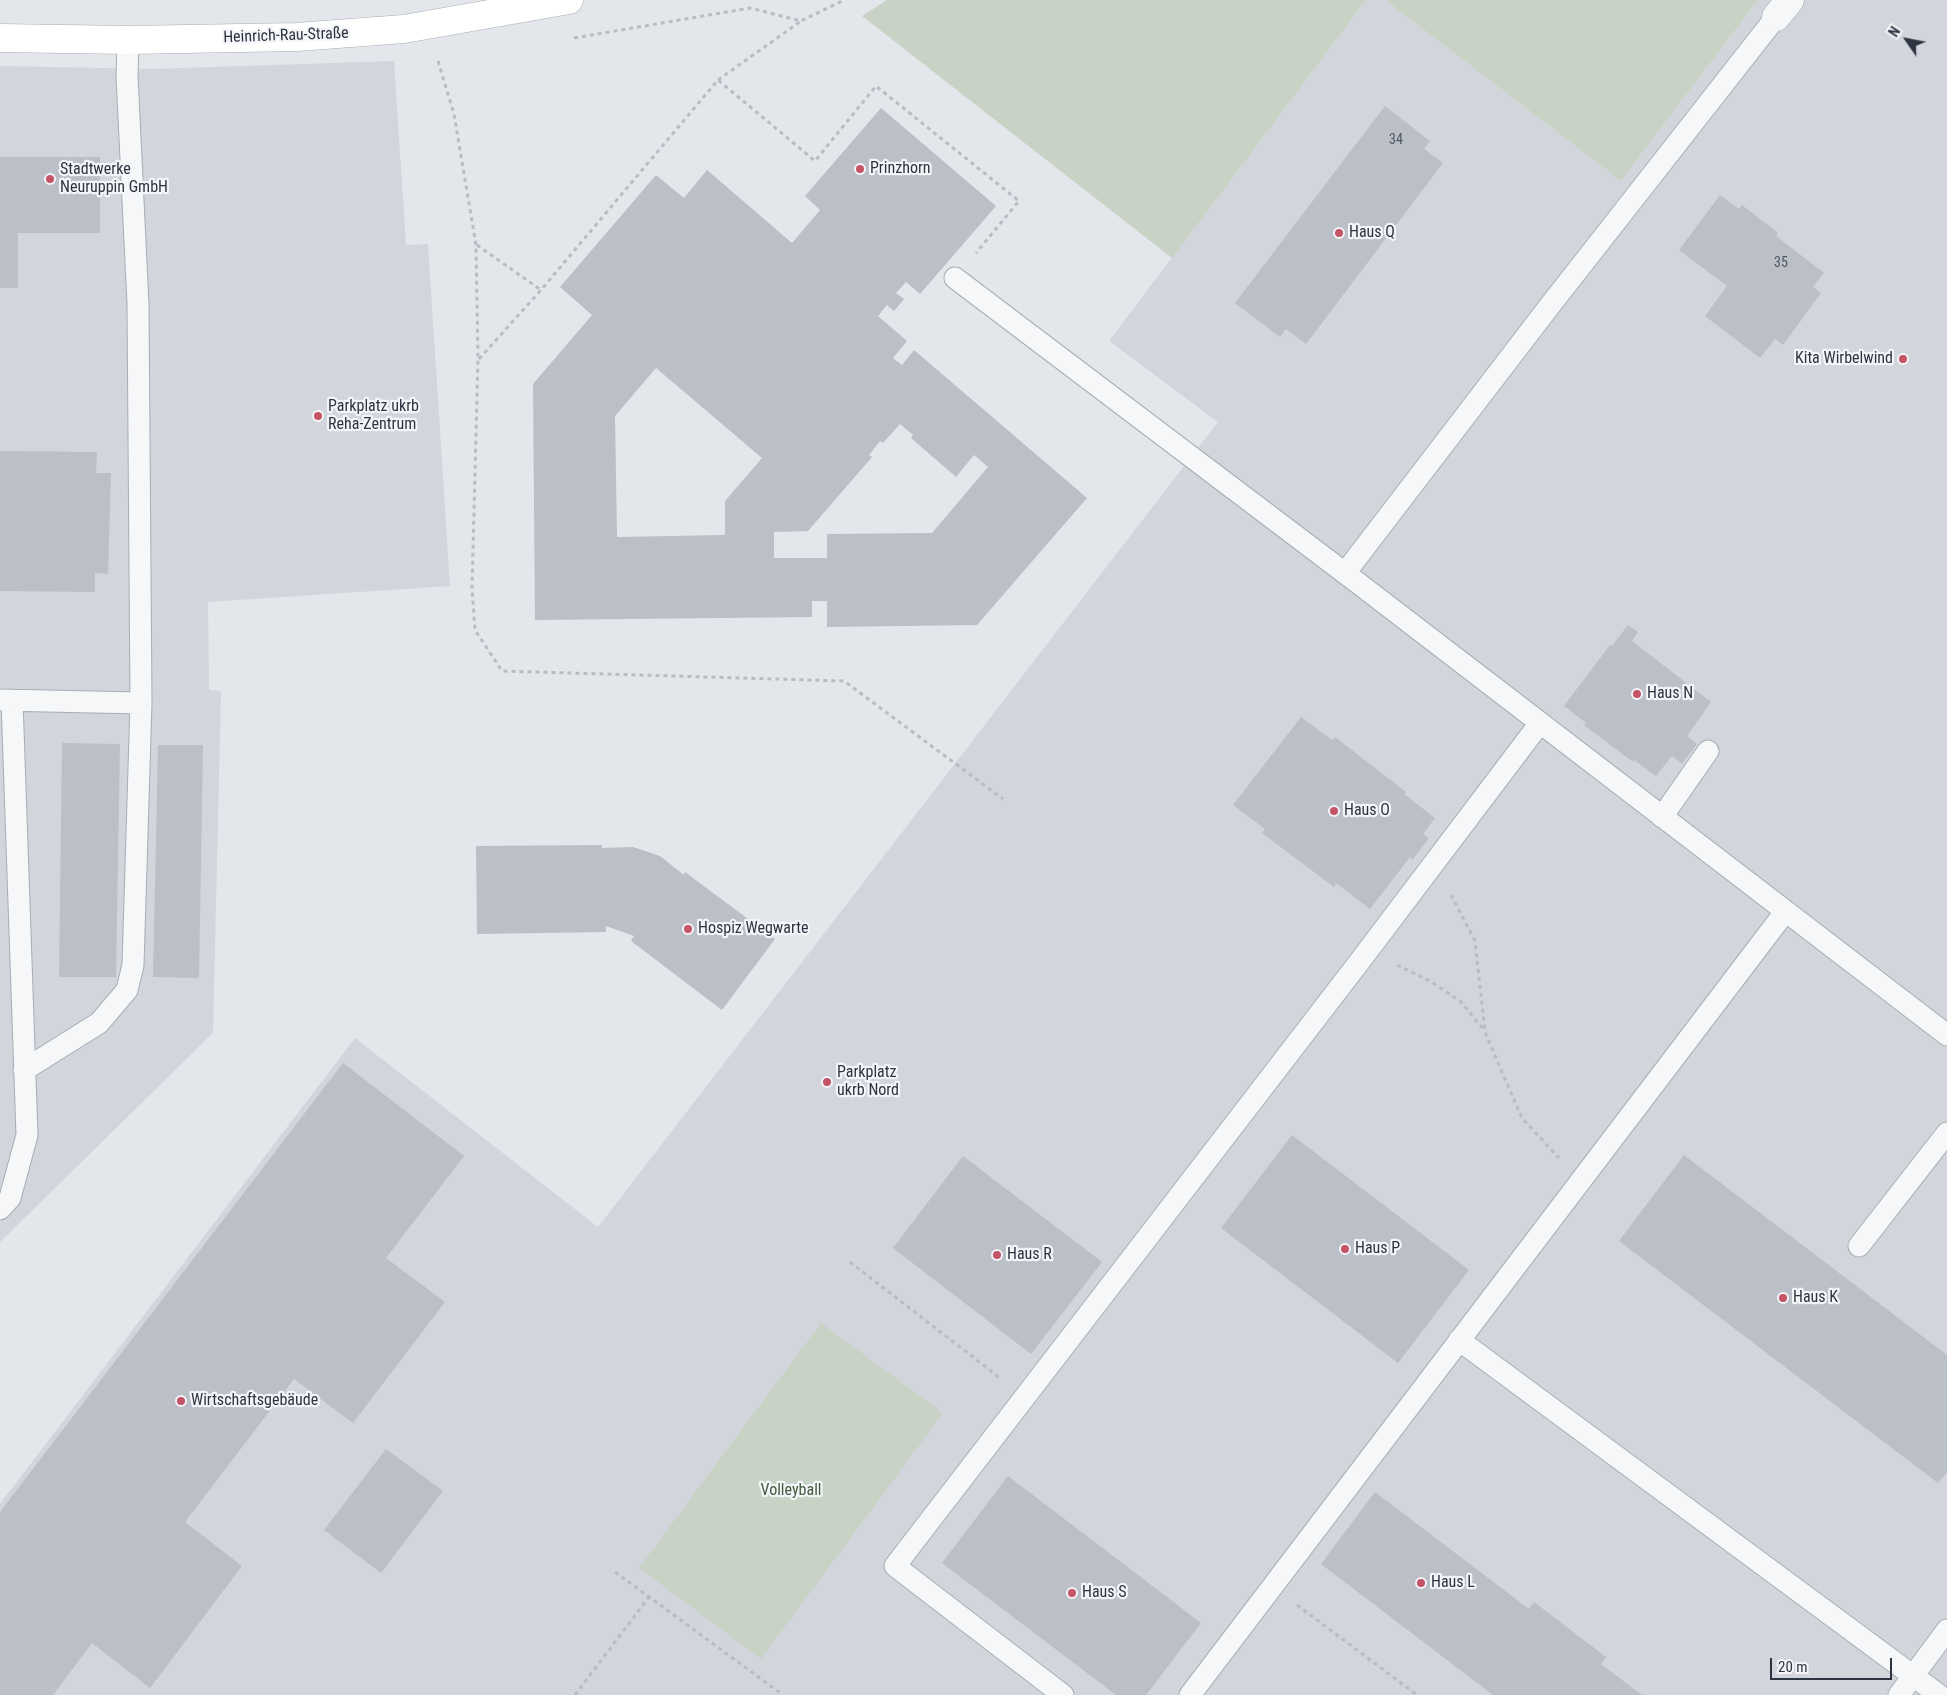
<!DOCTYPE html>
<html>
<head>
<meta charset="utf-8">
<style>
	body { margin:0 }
	#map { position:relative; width:1947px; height:1695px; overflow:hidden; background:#e3e6ea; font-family:"Roboto Condensed",sans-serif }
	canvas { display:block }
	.north { position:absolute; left:1882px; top:15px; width:50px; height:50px; -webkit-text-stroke:4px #f3f5f8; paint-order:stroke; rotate:303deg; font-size:14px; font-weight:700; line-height:20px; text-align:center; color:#2c3441 }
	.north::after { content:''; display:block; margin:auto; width:18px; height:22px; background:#2c3441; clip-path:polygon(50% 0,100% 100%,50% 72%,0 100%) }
	.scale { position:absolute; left:1770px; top:1658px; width:122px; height:22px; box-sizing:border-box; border:2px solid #2c3441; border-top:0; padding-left:6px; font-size:15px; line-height:18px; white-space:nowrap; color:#2c3441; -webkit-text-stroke:4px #f3f5f8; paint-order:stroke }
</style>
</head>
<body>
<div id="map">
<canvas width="1947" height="1695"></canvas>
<div class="north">N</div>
<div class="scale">20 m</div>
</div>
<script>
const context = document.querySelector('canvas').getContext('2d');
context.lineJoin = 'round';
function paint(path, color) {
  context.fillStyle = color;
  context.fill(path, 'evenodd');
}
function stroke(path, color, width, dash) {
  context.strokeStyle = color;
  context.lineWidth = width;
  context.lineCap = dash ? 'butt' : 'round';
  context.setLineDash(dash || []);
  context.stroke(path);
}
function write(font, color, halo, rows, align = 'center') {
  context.font = font + ' "Roboto Condensed",sans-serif';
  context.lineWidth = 4.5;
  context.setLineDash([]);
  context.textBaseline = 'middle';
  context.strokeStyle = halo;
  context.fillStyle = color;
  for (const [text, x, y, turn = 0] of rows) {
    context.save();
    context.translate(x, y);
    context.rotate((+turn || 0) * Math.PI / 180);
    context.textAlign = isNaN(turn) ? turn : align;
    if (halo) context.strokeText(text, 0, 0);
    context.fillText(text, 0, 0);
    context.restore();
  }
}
const built = new Path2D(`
	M1366 0H1385L1621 181 1758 0H1947V1695H0V1504L355 1038 598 1227 1218 422 1109 341Z
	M394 61 406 245 428 244 450 586 208 602 209 690 221 691 213 1033 0 1242V66L152 69Z`);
const green = new Path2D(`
	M887 0H1366L1172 258 862 16Z
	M1385 0H1758L1621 181Z
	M821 1323 943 1413 761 1659 639 1568Z`);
const building = new Path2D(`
	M1385 106 1430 141 1424 149 1443 163 1306 344 1286 329 1280 337 1235 303Z
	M881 108 996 206 920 294 906 282 896 293 904 299 894 311 887 305 878 316 907 341 893 358 902 365 914 350 1087 498 977 625 827 627V601H812V617L535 620 533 384 592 315 560 287 656 175 684 198 707 170 792 243 820 210 805 196ZM656 368 762 458 725 501V535L617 537 615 416ZM900 424 913 435 911 438 956 477 974 455 988 467 932 533 827 534V558H774V532L808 531 872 457 869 455 880 441 883 443Z
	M0 157H100V233H18V288H0Z
	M1720 195 1739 209 1742 205 1778 233 1776 236 1824 273 1813 287 1821 293 1783 345 1775 339 1760 358 1705 316 1727 286 1679 250Z
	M0 451 97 452 96 473H111L108 574 95 573V592L0 591Z
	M1628 625 1638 632 1632 641 1711 702 1687 736 1697 744 1682 764 1672 756 1656 776 1634 760 1633 762 1584 725 1586 723 1564 706 1610 645 1612 646Z
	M1301 717 1332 740 1335 737 1406 792 1404 794 1435 818 1423 834 1429 838 1412 860 1410 857 1370 909 1336 883 1334 887 1262 833 1265 829 1233 805Z
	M62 743 120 744 116 977H59Z
	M158 745H203L199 978 153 977Z
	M602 845V848L633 847 660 856 684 875 685 872 775 939 722 1010 631 941 634 936 606 926V932L477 934 476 846Z
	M343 1063 464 1156 386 1258 445 1302 353 1423 294 1379 185 1522 242 1566 150 1688 92 1643 53 1695H0V1512Z
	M1292 1135 1469 1270 1398 1363 1221 1228Z
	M1684 1155 1947 1355V1472L1938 1483 1619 1241Z
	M963 1156 1102 1262 1031 1354 893 1248Z
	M386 1449 443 1491 381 1573 324 1530Z
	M1008 1476 1201 1623 1146 1695H1116L942 1563Z
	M1375 1492 1529 1609 1534 1602 1606 1657 1601 1664 1642 1695H1493L1321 1564Z`);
const path = new Path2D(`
	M574 38 750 8 801 21 844 0
	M438 61 454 114 476 245 478 359 472 588 475 630 502 671 844 681 1003 799
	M718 80 801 21
	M477 245 541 290
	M479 359 541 290 718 80 815 161 876 86 1019 201 976 253
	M1451 895 1475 941 1485 1031 1487 1037 1522 1118 1559 1158
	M1397 965 1430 981 1460 1001 1485 1031
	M850 1262 1000 1378
	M615 1572 783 1695
	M1297 1605 1417 1695
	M575 1695 649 1597`);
const lane = new Path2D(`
	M955 278 1358 583 1947 1035
	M1345 573 1548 308 1776 17
	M0 700 141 703 138 304 127 76 128 40
	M1662 817 1708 751
	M24 1070 99 1023 127 990 133 965 141 703
	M0 1209 10 1198 27 1135 12 700
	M1859 1246 1947 1133
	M1459 1340 1939 1695
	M1063 1695 895 1566 1363 957 1540 723
	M1190 1695 1785 912
	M1899 1695 1947 1630`);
const street = new Path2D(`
	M1776 17 1790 0`);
const secondary = new Path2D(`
	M0 38 128 40 297 37 404 29 569 0`);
const markers = [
	[860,169,5,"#c45466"],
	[50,179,5,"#c45466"],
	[1339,233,5,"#c45466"],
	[1903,359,5,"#c45466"],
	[318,416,5,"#c45466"],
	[1637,694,5,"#c45466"],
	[1334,811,5,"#c45466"],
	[688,929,5,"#c45466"],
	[827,1082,5,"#c45466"],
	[1345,1249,5,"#c45466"],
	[997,1255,5,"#c45466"],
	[1783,1298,5,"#c45466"],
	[181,1401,5,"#c45466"],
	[1421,1583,5,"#c45466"],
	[1072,1593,5,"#c45466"]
];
const numberNames = [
	["34",1396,140],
	["35",1781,263]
];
const streetNames = [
	["Heinrich-Rau-Straße",286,36,-2]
];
const poiNames = [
	["Prinzhorn",870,169],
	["Stadtwerke",60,170],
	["Neuruppin GmbH",60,188],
	["Haus Q",1349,233],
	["Kita Wirbelwind",1893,359,"right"],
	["Parkplatz ukrb",328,407],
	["Reha-Zentrum",328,425],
	["Haus N",1647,694],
	["Haus O",1344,811],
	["Hospiz Wegwarte",698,929],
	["Parkplatz",837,1073],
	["ukrb Nord",837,1091],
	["Haus P",1355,1249],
	["Haus R",1007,1255],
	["Haus K",1793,1298],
	["Wirtschaftsgebäude",191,1401],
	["Haus L",1431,1583],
	["Haus S",1082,1593]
];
const parkNames = [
	["Volleyball",791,1491]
];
paint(built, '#d2d5dc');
paint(green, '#c9d3c5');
paint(building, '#bbbfc7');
stroke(lane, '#a8adb4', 23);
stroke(street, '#a8adb4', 29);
stroke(secondary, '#a8adb4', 29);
stroke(path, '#b9bcc2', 3, [4, 4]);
stroke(lane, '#f6f7f9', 21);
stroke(street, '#f6f7f9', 28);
stroke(secondary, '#fff', 28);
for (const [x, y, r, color] of markers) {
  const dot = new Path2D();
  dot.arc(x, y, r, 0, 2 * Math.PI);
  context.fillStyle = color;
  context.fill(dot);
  stroke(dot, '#f3f5f8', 2);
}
write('14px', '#505762', null, numberNames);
write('16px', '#2c3441', '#f3f5f8', streetNames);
write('16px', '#2c3441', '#f3f5f8', poiNames, 'left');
write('16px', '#425c3b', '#f3f5f8', parkNames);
</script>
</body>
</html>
